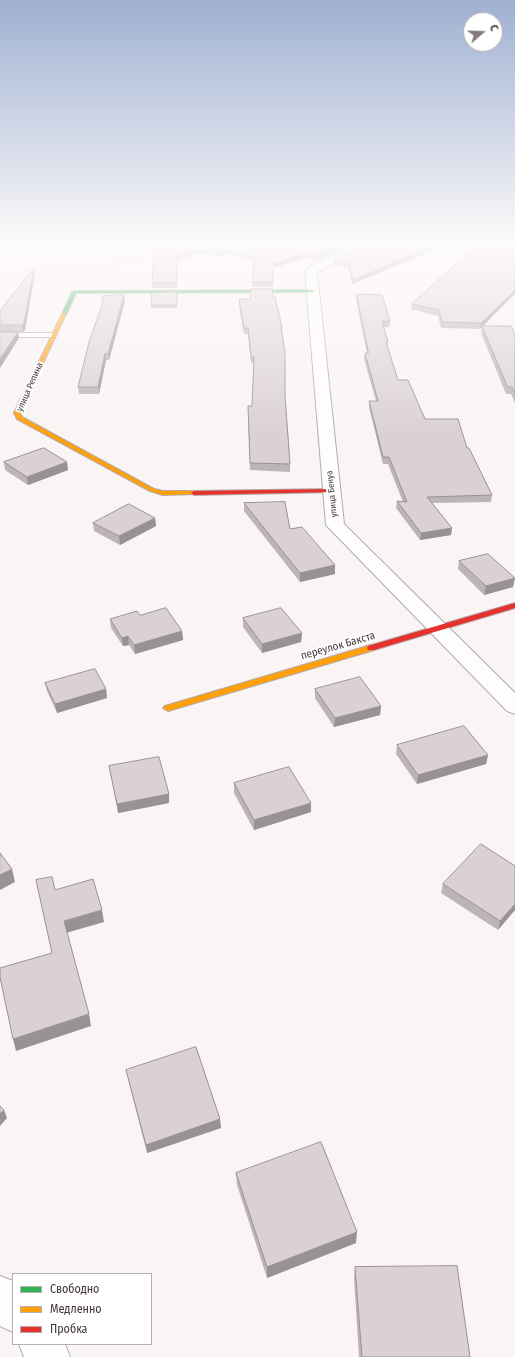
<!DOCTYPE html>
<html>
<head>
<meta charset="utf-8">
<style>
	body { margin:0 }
	#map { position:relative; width:515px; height:1357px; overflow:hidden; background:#faf4f4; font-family:"Fira Sans Condensed",sans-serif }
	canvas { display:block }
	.legend { position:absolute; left:12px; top:1273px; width:140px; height:72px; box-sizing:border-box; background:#fff; border:1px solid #b5afb0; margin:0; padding:5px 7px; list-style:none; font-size:12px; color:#45383a }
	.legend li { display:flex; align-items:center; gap:8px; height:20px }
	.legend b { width:20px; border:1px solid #b5afb0 }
	.north { position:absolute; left:463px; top:12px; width:40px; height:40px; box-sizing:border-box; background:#fff; border:1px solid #b5afb0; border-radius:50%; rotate:70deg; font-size:11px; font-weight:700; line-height:16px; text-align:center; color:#45383a }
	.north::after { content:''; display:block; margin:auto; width:14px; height:18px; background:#847a7b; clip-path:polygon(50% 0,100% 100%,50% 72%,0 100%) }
</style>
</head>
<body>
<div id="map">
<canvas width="515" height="1357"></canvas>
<ul class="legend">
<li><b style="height:5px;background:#30b455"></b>Свободно</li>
<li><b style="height:5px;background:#ff9f0a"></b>Медленно</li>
<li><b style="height:5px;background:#e5322d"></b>Пробка</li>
</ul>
<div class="north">С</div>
</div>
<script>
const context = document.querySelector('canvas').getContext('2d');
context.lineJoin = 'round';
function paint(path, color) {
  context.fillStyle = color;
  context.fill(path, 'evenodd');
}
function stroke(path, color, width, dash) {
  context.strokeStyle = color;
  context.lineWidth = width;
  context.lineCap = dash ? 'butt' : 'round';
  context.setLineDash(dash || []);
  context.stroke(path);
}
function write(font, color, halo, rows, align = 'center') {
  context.font = font + ' "Fira Sans Condensed",sans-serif';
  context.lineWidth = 4;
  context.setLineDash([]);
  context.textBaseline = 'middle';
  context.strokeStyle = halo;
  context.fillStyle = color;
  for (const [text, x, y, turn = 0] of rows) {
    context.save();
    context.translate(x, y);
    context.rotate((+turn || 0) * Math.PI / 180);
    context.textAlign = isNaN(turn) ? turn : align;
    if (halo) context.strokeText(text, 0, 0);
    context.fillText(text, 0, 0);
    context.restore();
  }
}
const green = new Path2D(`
	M185 244H214L42 285 0 289V275L57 264 87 265Z`);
const lane = new Path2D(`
	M0 333H54L57 335 54 337H0Z`);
const street = new Path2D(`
	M19 244H41L36 247 0 254V248Z
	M357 244H371L317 272 344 524 515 693V714L507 711 326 525 305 271 314 264Z
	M0 1276 13 1281V1332L0 1326Z
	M19 1344H65L70 1357H24Z`);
const fast = new Path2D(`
	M312 290 314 291V292L76 293 66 315 62 314 72 292 74 291Z`);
const slow = new Path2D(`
	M64 313 66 314 20 413 22 417 154 489 163 491H194L197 493 196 494 163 495 150 491 17 419 14 413 62 314Z
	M371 645 375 648 374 650 168 711 163 708 165 706Z`);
const jam = new Path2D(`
	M332 489 334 490V492L194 495 191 493 194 491Z
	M515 603V608L374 650H368L367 648 368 646Z`);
const wall = new Path2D(`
	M155 244H353L318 260 306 257 273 268V287H252L253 261 225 254 218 257 202 253 177 260V288H152V283Z
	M365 244H448L352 284 348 268 334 265 335 260Z
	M478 244 483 326 515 334V403L511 394H506L481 333 482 327 480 329 441 328 438 316 411 309 412 304Z
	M34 268 35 274 25 330 23 332H0V311Z
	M177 292V308H151V305Z
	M357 294 390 321 389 327H383L388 342 387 346 398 380 425 419 467 448 492 495 491 502 432 503 452 528 451 535 420 540 396 508 397 501 403 502 388 464H383L369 407V401H376L364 359 365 353H367L356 300Z
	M273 297 282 327V333L285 396 290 464V472L250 470 248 406H252L254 363H251L248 334H244L239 306V299H250Z
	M125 301 109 360H106L99 394H79L78 387Z
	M4 462H67L68 470 28 485 5 470Z
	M244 503 290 529 335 565V574L300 582 244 511Z
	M155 518 156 526 120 545 94 531 93 523Z
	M459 561 513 587 484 595 458 569Z
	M140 615 182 631 183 640 135 654 129 645 123 646 111 628 110 619Z
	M243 618 302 633 301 642 262 653 243 627Z
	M45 683 106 689 107 698 57 713 47 691Z
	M315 689 381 706 380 715 334 727 315 698Z
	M397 745 488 755 486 764 417 784 396 754Z
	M109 766 169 794V803L118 813Z
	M234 783 311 812 254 830 234 793Z
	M515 866 498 930 441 893 443 884Z
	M126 1070 220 1119 221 1128 147 1153 128 1079Z
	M236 1173 356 1243 267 1278 237 1185Z
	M355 1267 470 1357H359L354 1278Z`);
const shadedWall = new Path2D(`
	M344 244H353L318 260V256Z
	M438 244H448L352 284 353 280Z
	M202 249V253L177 260V288V256Z
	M225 249V254L218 257V252Z
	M306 253V257L273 268V287V264Z
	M34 268 35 274 25 330 23 332 22 325Z
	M515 290V294L480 329 481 323Z
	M124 295 125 301 109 360 108 354Z
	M18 332 19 338 0 368V359Z
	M105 353 106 360 99 394 98 387Z
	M67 462 68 470 28 485 27 477Z
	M155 518 156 526 120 545 119 536Z
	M452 528 451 535 420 540 421 533Z
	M335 565V574L300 582V573Z
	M515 578 513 587 484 595 486 586Z
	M182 631 183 640 135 654 134 645Z
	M302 633 301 642 262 653V644Z
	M128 636 129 645 123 646 122 638Z
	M106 689 107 698 57 713 55 704Z
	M381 706 380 715 334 727 335 718Z
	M488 755 486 764 417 784 418 775Z
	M169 794V803L118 813 117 804Z
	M311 803V812L254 830V820Z
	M12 869 15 882 0 890V875Z
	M515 904V910L498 930 500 921Z
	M102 910 104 922 66 933 64 921Z
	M89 1014 91 1026 16 1051 13 1039Z
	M4 1110 7 1118 0 1126V1114Z
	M220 1119 221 1128 147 1153 146 1145Z
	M357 1232 356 1243 267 1278V1267Z`);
const building = new Path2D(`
	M155 244H344L318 256 306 253 273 264V282H252L254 257 225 249 218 252 202 249 177 256V283H152L154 252 159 251 154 248Z
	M365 244H438L353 280 349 264 335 260Z
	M478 244H515V290L481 323 442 322 439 310 412 304Z
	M34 268 24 323 22 325H0V311Z
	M251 289H273L272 297H275L282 327H281L285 352V396L290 464 250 463 248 406H252L254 357H251L248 328H244L239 299H250Z
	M177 292V305H151L152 293Z
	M357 294 382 295 390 321H382L388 342H386L398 380H408L425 419H458L467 448H469L492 495 427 497 452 528 421 533 397 501 407 502 389 457H383L369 401H378L365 353H368Z
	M124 295 108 354 105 353 98 387H78L89 342 102 305 103 296Z
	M482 326H511L515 334V393L512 387H508Z
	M0 332H18L0 359Z
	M44 448 67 462 27 477 4 462Z
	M285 502 290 529 302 527 335 565 300 573 244 503Z
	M129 504 155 518 119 536 93 523Z
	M488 554 515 578 486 586 459 561Z
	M166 608 182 631 134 645 128 636 122 638 110 619 137 611 140 615Z
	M281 608 302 633 262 644 243 618Z
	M95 669 106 689 55 704 45 683Z
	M360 677 381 706 335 718 315 689Z
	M464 726 488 755 418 775 397 745Z
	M159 757 169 794 117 804 109 766Z
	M289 767 311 803 254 820 234 783Z
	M481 844 515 866V904L500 921 443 884Z
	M0 853 12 869 0 875Z
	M52 877 55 890 93 879 102 910 64 921 89 1014 13 1039 0 977V968L52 953 36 880Z
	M196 1047 220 1119 146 1145 126 1070Z
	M0 1106 4 1110 0 1114Z
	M321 1142 357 1232 267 1267 236 1173Z
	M457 1266 470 1357H362L355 1267Z`);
const farStreetnames = [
	["улица Репина",30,387,-66],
	["улица Бенуа",332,494,-96]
];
const streetNames = [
	["переулок Бакста",338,646,-16]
];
paint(green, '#fde5e8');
stroke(lane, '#b2aaab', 2);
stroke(street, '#b2aaab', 2);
stroke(fast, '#b2aaab', 2);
stroke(slow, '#b2aaab', 2);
stroke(jam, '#b2aaab', 2);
paint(lane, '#fefdfd');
paint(street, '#fefdfd');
paint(fast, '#30b455');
paint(slow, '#ff9f0a');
paint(jam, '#e5322d');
paint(wall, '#bcb4b5');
paint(shadedWall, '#999293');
paint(building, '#dbd1d2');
stroke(building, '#999293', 1);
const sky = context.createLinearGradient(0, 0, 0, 434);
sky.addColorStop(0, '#9eb0d1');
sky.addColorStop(0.56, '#fdfafa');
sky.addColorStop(1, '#fdfafa00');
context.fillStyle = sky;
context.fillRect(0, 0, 515, 434);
write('9px', '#45383a', '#fff', farStreetnames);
write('11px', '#45383a', '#fff', streetNames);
</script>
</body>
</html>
